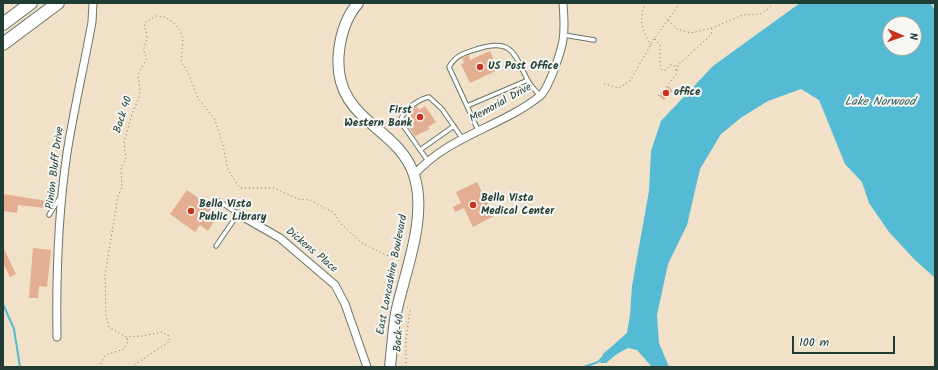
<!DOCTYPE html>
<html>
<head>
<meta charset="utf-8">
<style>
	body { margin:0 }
	#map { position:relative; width:938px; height:370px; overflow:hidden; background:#f2e1c9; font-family:Kalam,sans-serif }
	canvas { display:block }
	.frame { position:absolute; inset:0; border:4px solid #1f3d34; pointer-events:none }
	.north { position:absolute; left:882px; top:16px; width:40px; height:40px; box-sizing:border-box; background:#f6f6f2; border:1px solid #a0aca6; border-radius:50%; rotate:92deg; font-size:11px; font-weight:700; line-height:16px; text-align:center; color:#1f3d34 }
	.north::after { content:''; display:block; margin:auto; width:14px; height:18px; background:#c8321e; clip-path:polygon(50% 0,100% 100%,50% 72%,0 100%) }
	.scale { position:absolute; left:792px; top:336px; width:103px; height:18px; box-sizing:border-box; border:2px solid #1f3d34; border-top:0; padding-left:5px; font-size:12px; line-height:14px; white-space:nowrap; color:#1f3d34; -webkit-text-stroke:3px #f6f6f2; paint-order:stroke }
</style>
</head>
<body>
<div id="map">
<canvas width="938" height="370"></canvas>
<div class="frame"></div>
<div class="north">N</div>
<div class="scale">100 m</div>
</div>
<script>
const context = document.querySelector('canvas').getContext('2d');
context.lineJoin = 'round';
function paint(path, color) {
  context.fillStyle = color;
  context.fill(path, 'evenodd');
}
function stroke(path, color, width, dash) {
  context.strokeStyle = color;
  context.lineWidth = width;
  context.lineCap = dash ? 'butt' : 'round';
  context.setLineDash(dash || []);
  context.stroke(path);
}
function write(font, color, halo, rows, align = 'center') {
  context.font = font + ' Kalam,sans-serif';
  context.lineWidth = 4;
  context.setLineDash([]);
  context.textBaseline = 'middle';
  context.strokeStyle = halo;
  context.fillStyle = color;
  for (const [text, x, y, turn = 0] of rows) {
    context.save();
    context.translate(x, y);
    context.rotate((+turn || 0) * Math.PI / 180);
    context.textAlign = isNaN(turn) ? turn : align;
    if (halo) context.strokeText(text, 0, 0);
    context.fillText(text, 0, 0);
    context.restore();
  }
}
const water = new Path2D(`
	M800 3H931L935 11V278L914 259 889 232 869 203 862 182 845 164 819 100 801 89 768 101 742 117 721 134 700 169 687 225 668 264 657 315 659 343 669 367H652L637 350 628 348 617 354 606 363H600L603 354 627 333 630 315 632 286 649 191 651 151 661 121 713 66ZM890 24H914V48H890Z`);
const stream = new Path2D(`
	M3 304 14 329 20 367
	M584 367 598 362 602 358`);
const building = new Path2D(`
	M490 51 498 70 470 83 461 64 464 63 462 58 469 55 470 60Z
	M668 86 673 91 664 100 659 96Z
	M417 106 419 110 425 106 436 122 428 127 430 129 415 136 404 120 411 115 409 112Z
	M477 182 494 216 473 227 464 208 455 212 453 207 461 203 456 192Z
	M187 190 212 208 207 214 215 220 208 231 200 225 195 232 170 214Z
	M3 194 47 201 46 208 18 205 17 213 3 211Z
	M3 247 16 274 10 277 3 263Z
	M33 248 51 250 47 287 39 286 38 298H29Z`);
const path = new Path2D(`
	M646 3C638 17 642 32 651 45
	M668 20 677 29 691 33 712 28 743 15 760 14 768 9 773 3
	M655 39 660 45V64L662 70H666L670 65H674L676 70
	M604 84 619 88 630 81 654 39 680 3
	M658 96 676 75 678 65 711 35 712 29
	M98 367 106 355 124 349 128 342 127 337
	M131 367 170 341 168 335 162 332 142 336 126 337 109 327 106 316 105 275 118 196 122 187 121 167 126 159 124 142 132 114 139 98 140 90 138 75 147 58C140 47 147 46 147 36 146 32 145 28 144 23L156 16 165 17 174 23 180 30 183 40 181 62 188 72 198 98 215 120 223 145 228 170 240 188H274L298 199 310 200 334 213 341 224 362 243 386 255 397 258 399 263
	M406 367V340L410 310 406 306`);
const lane = new Path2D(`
	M564 35 594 40
	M467 106 528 80
	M478 130 449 67C456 55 464 53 477 49 512 38 514 53 528 81 531 86 536 91 540 96
	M420 150 454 126
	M428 161 402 124 401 120C403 110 419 99 429 97L442 109 462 138
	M49 215 59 199
	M216 246 238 214 219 201`);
const street = new Path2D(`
	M414 175C448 136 501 127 540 96 549 88 561 52 563 40 565 28 564 15 563 3
	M238 214 280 238 335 285 345 304 367 367
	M57 337C56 276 58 214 67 153 74 109 84 66 92 22L93 3`);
const secondary = new Path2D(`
	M358 3C347 16 341 33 339 51 331 121 398 125 414 175 428 217 405 271 396 313 393 331 392 349 390 367`);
const primary = new Path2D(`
	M3 24 31 3
	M3 44 58 3`);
const markers = [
	[480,67,4,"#c8321e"],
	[666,93,4,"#c8321e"],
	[420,117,4,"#c8321e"],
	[473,205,4,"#c8321e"],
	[191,211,4,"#c8321e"]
];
const poiNames = [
	["US Post Office",488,67],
	["office",674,93],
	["First",412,111,"right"],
	["Western Bank",412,124,"right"],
	["Bella Vista",481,199],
	["Medical Center",481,212],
	["Bella Vista",199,205],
	["Public Library",199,218]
];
const streetNames = [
	["Memorial Drive",501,104,-29],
	["Back 40",124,115,-72],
	["Pinion Bluff Drive",56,168,-83],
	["Dickens Place",311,251,40],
	["East Lancashire Boulevard",393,275,-79],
	["Back 40",400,333,-86]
];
const waterNames = [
	["Lake Norwood",880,103]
];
paint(water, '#55bad3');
stroke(stream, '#55bad3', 2);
paint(building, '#e3ae91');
stroke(lane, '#697668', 5.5);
stroke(street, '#697668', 9);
stroke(secondary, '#697668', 12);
stroke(primary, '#697668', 14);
stroke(path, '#697668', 1, [1, 3]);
stroke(lane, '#fff', 3.5);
stroke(street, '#fff', 7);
stroke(secondary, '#fff', 10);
stroke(primary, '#fff', 12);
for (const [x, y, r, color] of markers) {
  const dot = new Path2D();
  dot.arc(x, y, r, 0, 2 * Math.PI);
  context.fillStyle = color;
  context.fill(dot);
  stroke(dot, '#f6f6f2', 1.5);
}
write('bold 11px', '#1f3d34', '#f6f6f2', poiNames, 'left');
write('11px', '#1f3d34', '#f6f6f2', streetNames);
write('italic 12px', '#2c5c5c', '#f6f6f2', waterNames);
</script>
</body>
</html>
